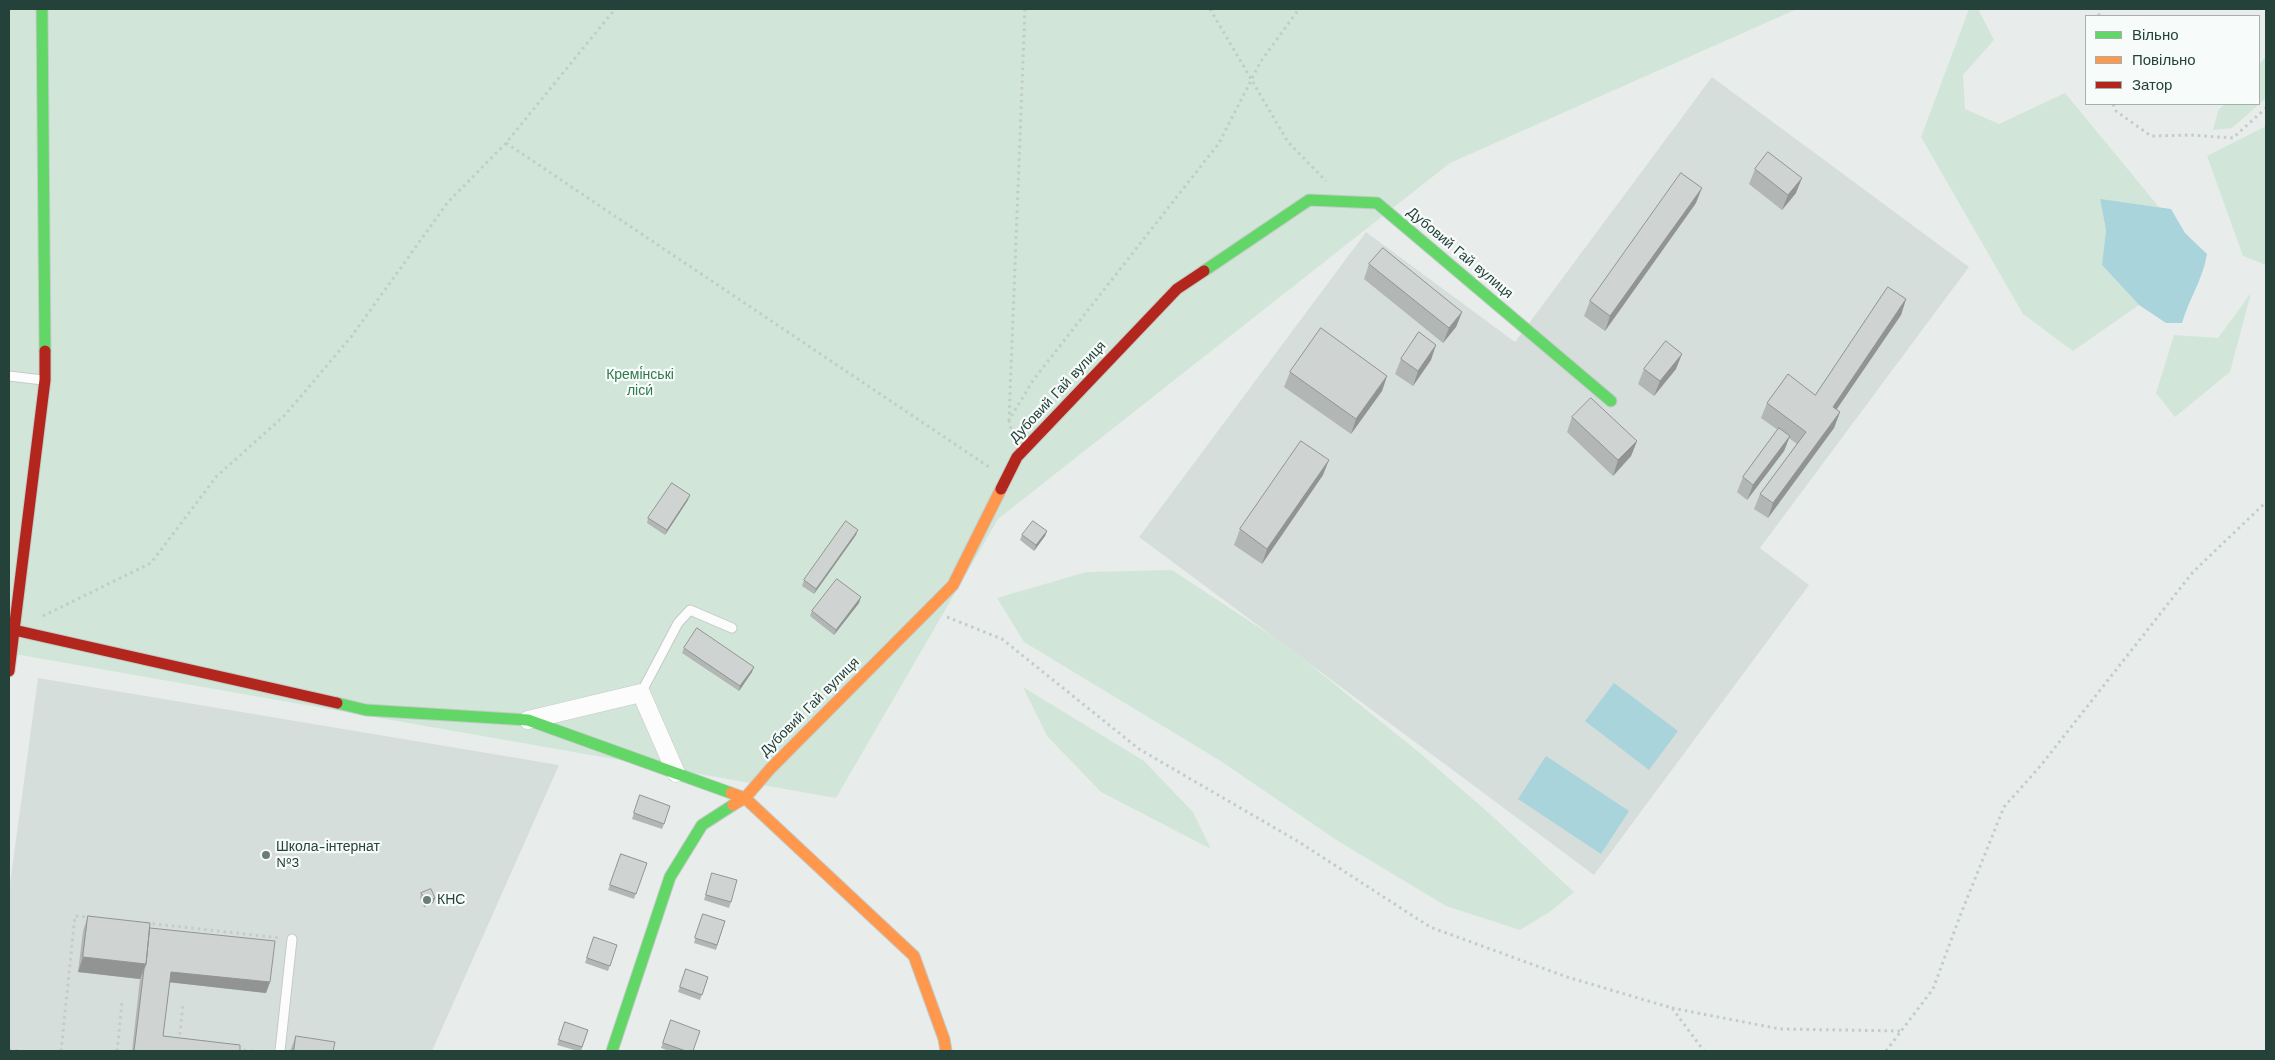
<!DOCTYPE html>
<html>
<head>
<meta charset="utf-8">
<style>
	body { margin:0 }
	#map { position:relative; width:2275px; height:1060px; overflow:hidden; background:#e8edeb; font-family:"Work Sans",sans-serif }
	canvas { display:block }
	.frame { position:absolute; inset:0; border:10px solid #24423a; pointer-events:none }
	.legend { position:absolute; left:2085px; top:15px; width:175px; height:90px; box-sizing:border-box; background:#f7fbf9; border:1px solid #a3b1ad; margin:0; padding:6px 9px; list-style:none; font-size:15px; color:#24423a }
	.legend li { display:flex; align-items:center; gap:10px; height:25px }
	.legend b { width:25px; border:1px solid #a3b1ad }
</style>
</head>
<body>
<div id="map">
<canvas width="2275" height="1060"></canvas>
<div class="frame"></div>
<ul class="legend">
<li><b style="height:6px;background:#63d668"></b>Вільно</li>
<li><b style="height:6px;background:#ff974d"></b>Повільно</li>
<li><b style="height:6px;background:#b3261e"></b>Затор</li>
</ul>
</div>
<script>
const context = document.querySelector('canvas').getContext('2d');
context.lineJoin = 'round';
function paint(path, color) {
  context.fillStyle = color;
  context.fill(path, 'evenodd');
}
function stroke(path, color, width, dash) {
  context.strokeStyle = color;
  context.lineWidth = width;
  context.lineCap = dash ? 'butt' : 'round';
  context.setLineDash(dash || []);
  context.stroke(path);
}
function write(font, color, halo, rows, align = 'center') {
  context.font = font + ' "Work Sans",sans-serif';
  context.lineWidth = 4.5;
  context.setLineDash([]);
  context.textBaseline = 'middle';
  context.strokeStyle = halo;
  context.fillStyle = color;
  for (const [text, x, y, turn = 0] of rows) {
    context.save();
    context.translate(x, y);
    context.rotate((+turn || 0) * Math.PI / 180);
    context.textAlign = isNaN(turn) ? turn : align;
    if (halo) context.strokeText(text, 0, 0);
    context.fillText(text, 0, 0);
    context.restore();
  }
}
const built = new Path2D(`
	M1712 77 1969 267 1760 548 1809 585 1594 875 1139 537 1366 232 1515 342Z
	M38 678 559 765 432 1051H9V891Z`);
const green = new Path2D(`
	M9 9H1797L1450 163 998 519 836 798 9 653Z
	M1969 9H1978L1994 40 1963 75 1965 109 1999 124 2065 93 2159 207 2100 200 2106 230 2102 265 2139 305 2073 351 2023 314 1921 137Z
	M2266 56V98L2232 128 2213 130 2218 111 2224 104H2259V65Z
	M2266 126V265L2243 256 2207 156Z
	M2251 293 2230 372 2175 417 2156 393 2174 335 2218 338Z
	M1172 570 1286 645 1421 754 1490 814 1574 892 1551 911 1520 930 1446 906 1338 841 1219 760 1024 642 997 598 1086 572Z
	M1023 687 1144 761 1193 812 1211 849 1101 792 1047 736Z`);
const water = new Path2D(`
	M2100 199 2171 209 2185 233 2207 254C2203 279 2189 299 2182 323H2166L2139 305 2102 265 2106 230Z
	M1614 683 1678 731 1649 770 1585 721Z
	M1546 756 1629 811 1601 854 1518 799Z`);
const path = new Path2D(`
	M1025 9 1009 420 1034 379 1219 143 1261 61 1299 9
	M1210 9 1288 142 1326 181
	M2099 16V9
	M2113 104 2116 111 2151 136 2190 135 2233 138 2266 108
	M506 143 989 467
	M1009 420 1012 434
	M43 616 151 563 216 477 285 415 351 337 448 202 506 143 615 9
	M947 617 1002 639 1139 749 1299 842 1430 927 1567 977 1672 1008 1704 1051
	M146 923 281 938
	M1672 1008 1780 1029 1901 1031
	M179 1041 183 1005
	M237 1049 252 1051
	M9 1050 22 1051
	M61 1051 75 916 90 917
	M117 1051 122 1002
	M1886 1051 1933 989 1960 916 2004 807 2042 764 2193 572 2266 502`);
const lane = new Path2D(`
	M9 376 43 380
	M641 693 678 623 690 610 732 628
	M280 1051 292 939`);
const street = new Path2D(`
	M528 720 641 693 676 773`);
const fast = new Path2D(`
	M42 9 45 351
	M1204 271 1309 200 1377 203 1611 401
	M337 703 366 710 528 720 731 793
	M612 1051 670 877 702 825 733 805`);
const slow = new Path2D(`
	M731 793 745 798 914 956 944 1039 946 1051
	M733 805 745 798 770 769 953 585 1001 489`);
const jam = new Path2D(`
	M1001 489 1017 457 1177 289 1204 271
	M14 630 337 703
	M9 671 45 380V351`);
const wall = new Path2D(`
	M1755 169 1796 193 1782 210 1749 184Z
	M1696 203 1605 331 1584 316 1590 301Z
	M1369 264 1462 312 1456 327 1443 343 1364 279Z
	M1906 299 1901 315 1836 410 1840 412 1834 428 1768 518 1754 509 1760 494 1797 444 1789 438 1784 451 1747 500 1737 492 1743 477 1778 430 1761 418 1767 403 1815 395Z
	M1401 359 1431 360 1413 386 1395 374Z
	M1644 369H1676L1654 396 1638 384Z
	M1290 372 1387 376 1382 391 1351 434 1284 387Z
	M1572 417 1637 441 1631 456 1613 476 1567 432Z
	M1323 475 1262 564 1234 545 1240 529Z
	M688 500 665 535 647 523 648 518Z
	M1047 531 1045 536 1034 551 1020 540 1022 535Z
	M856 535 814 594 802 586 804 580Z
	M859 603 834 635 810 616 812 611Z
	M684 648 752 672 739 691 682 653Z
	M640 795 664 824 662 829 632 819Z
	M621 854 647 863 634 899 608 890Z
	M711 878 731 902 729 908 704 900Z
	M421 893 435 898 433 903 424 907 420 898Z
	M703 914 725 921 716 950 694 943Z
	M88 916 150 928 270 982 266 993 170 982 163 1036 240 1051H132L140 979 78 972 83 931Z
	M594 937 617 945 608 971 585 963Z
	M686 969 708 977 700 1000 678 992Z
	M671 1020 693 1051H669L661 1048Z
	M565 1022 588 1030 581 1051H578L557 1045Z
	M296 1036 333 1051H290Z`);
const shadedWall = new Path2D(`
	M1802 178 1796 193 1782 210 1788 195Z
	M1702 188 1696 203 1605 331 1610 316Z
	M1906 299 1901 315 1828 422 1833 407Z
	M1462 312 1456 327 1443 343 1449 328Z
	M1436 345 1431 360 1413 386 1418 371Z
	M1682 354 1676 369 1654 396 1660 381Z
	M1387 376 1382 391 1351 434 1356 419Z
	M1840 412 1834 428 1768 518 1773 503Z
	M1790 436 1784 451 1747 500 1753 485Z
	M1637 441 1631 456 1613 476 1618 460Z
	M1329 460 1323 475 1262 564 1267 549Z
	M690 495 688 500 665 535 667 530Z
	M858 530 856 535 814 594 816 589Z
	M1047 531 1045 536 1034 551 1036 545Z
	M861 597 859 603 834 635 836 630Z
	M754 667 752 672 739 691 740 686Z
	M435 898 433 903 424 907 426 901Z
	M83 957 146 964 140 979 78 972Z
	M171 972 270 982 266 993 167 982Z`);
const building = new Path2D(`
	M1768 152 1802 178 1788 195 1755 169Z
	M1681 173 1702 188 1610 316 1590 301Z
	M1383 248 1462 312 1449 328 1369 264Z
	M1888 287 1906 299 1833 407 1840 412 1773 503 1760 494 1806 432 1767 403 1788 374 1815 395Z
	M1321 328 1387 376 1356 419 1290 372Z
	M1419 332 1436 345 1418 371 1401 359Z
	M1666 341 1682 354 1660 381 1644 369Z
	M1591 398 1637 441 1618 460 1572 417Z
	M1779 428 1790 436 1753 485 1743 477Z
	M1301 441 1329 460 1267 549 1240 529Z
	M672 483 690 495 667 530 648 518Z
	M846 521 858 530 816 589 804 580Z
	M1033 521 1047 531 1036 545 1022 535Z
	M837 579 861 597 836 630 812 611Z
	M697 628 754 667 740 686 684 648Z
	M640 795 670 806 664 824 634 813Z
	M621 854 647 863 636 894 610 885Z
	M712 873 737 880 731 902 706 895Z
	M431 889 435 898 426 901 421 893Z
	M703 914 725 921 717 945 695 938Z
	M88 916 150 923 146 964 83 957Z
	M150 928 275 941 270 982 171 972 163 1036 240 1045V1051H134L144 969 146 964Z
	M594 937 617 945 610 966 587 958Z
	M686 969 708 977 702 995 680 987Z
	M671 1020 700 1031 693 1051H686L663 1043Z
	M565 1022 588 1030 582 1047 559 1040Z
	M296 1036 335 1042 333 1051H294Z`);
const markers = [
	[266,855,5,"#697e78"],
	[427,900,5,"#697e78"]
];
const streetNames = [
	["Дубовий Гай вулиця",1460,253,40],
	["Дубовий Гай вулиця",1058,392,-47],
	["Дубовий Гай вулиця",810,707,-45]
];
const parkNames = [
	["Кремі́нські",640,375],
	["ліси́",640,391]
];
const poiNames = [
	["Школа-інтернат",276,847],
	["№3",276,863],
	["КНС",437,900]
];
paint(built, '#d6dedb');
paint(green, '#d1e6d8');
paint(water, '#a9d4db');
stroke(lane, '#c5cac8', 11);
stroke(street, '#c5cac8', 19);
stroke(fast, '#c3cbc8', 13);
stroke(slow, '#c3cbc8', 13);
stroke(jam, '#c3cbc8', 13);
stroke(path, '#c3ccca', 3, [2.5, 4]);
stroke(lane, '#fcfcfc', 9);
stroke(street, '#fcfcfc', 18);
stroke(fast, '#63d668', 11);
stroke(slow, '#ff974d', 11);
stroke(jam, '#b3261e', 11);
paint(wall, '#b2b6b5');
paint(shadedWall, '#919493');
paint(building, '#cfd4d2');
stroke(building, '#919493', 1);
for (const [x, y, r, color] of markers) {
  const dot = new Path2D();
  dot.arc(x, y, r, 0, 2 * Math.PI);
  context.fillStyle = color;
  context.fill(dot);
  stroke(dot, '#f7fbf9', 2);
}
write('14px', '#24423a', '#f7fbf9', streetNames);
write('14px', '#2d7a4b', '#f7fbf9', parkNames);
write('14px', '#24423a', '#f7fbf9', poiNames, 'left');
</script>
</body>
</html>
